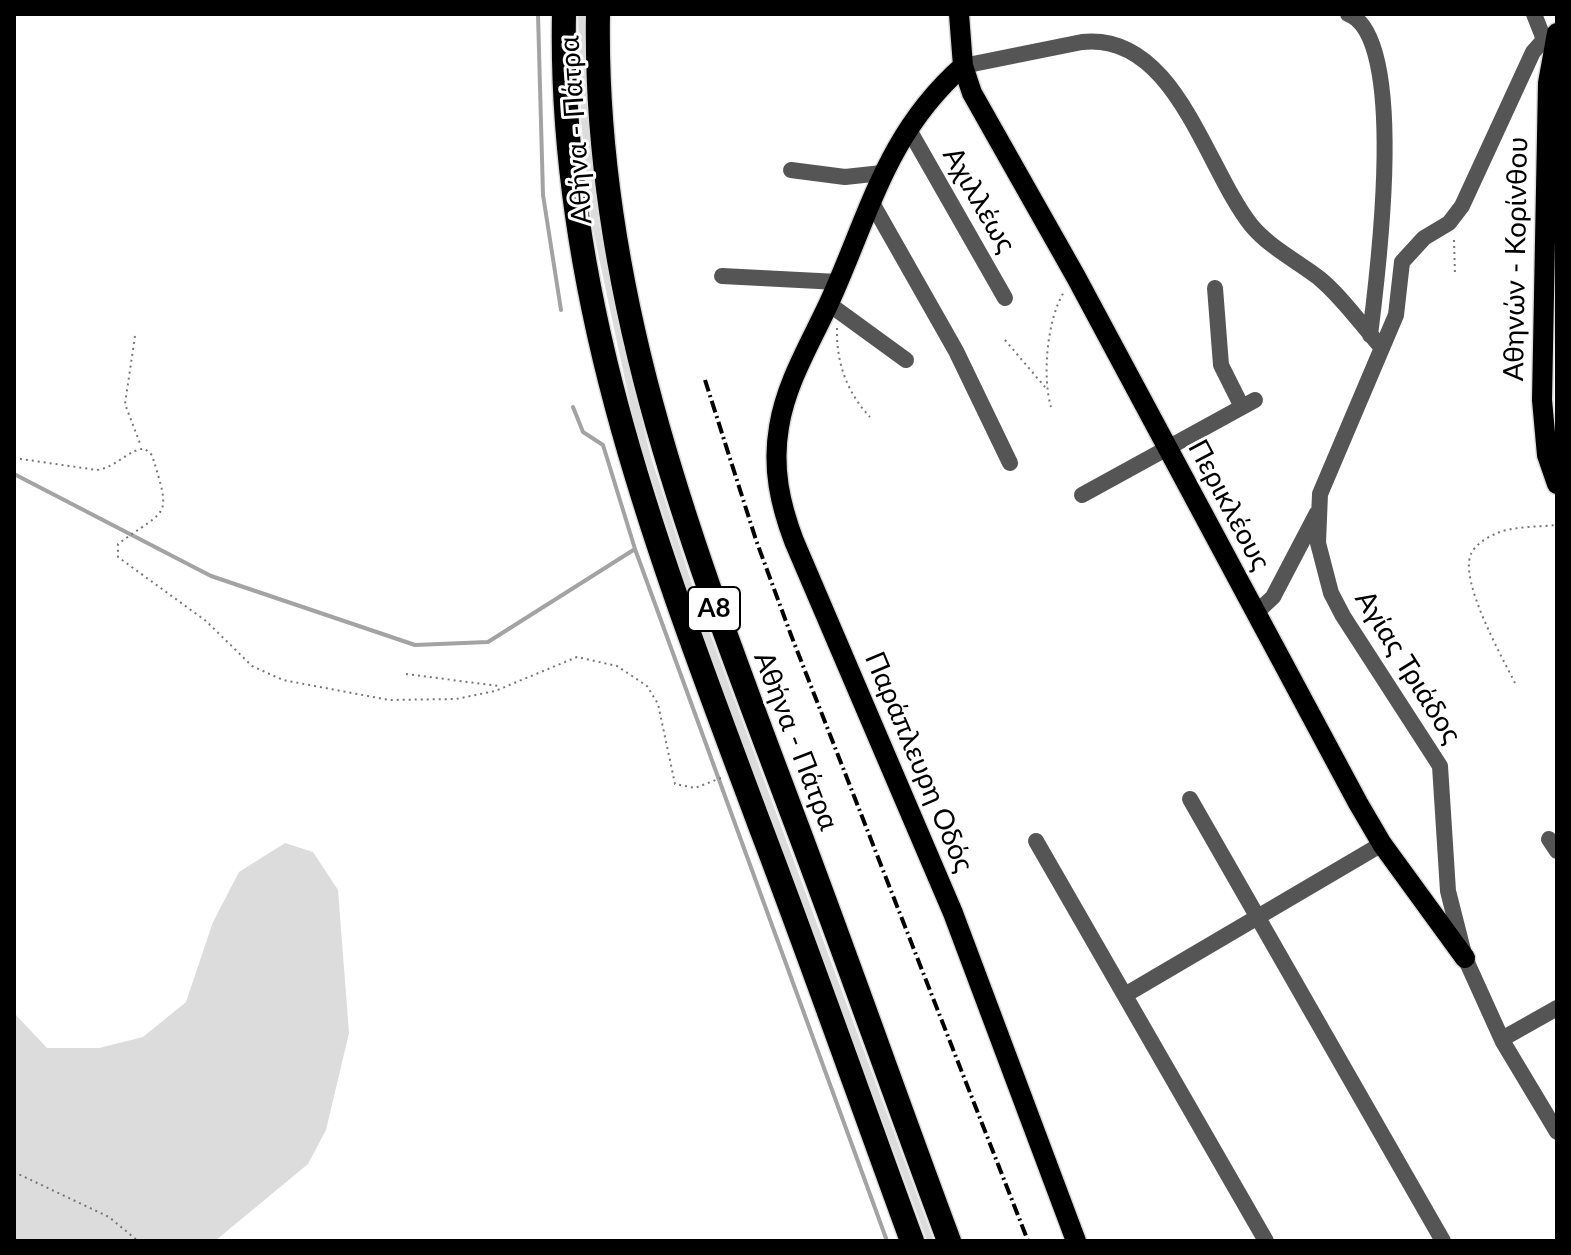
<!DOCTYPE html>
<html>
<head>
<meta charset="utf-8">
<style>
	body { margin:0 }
	#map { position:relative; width:1571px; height:1255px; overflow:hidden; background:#fff; font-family:Lato,sans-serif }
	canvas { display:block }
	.frame { position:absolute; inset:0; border:16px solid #000; pointer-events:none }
</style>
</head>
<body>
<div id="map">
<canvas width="1571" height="1255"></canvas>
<div class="frame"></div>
</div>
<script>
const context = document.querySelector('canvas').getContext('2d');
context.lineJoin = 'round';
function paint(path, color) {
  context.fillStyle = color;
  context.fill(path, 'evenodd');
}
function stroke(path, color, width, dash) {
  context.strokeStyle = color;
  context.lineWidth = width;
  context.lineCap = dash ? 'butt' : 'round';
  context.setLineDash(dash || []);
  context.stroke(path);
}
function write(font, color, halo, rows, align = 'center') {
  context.font = font + ' Lato,sans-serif';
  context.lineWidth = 6;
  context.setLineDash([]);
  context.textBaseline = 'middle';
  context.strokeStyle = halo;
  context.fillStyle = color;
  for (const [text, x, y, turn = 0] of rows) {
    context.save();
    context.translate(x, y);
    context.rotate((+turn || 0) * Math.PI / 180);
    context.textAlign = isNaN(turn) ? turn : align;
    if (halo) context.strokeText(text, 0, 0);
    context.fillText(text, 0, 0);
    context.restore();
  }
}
const green = new Path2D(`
	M578 14H585L588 121 599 223 618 324 651 457 693 587 934 1241H927L698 623 635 427 592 225 581 121Z
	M285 843 313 852 338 890 349 1033 326 1130 308 1164 215 1241H14V1013L47 1048H99L143 1037 186 1002 213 922 239 872Z`);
const stream = new Path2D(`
	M538 14 543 195 561 310
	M573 407 583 432 603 445 635 549 887 1241
	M14 474 211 576 415 645 488 642 635 549`);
const path = new Path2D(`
	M1454 240 1455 275
	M837 328C836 362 847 393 870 417
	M135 336 125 404 141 446
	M1005 340 1045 387
	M1051 407C1042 377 1047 319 1064 292
	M14 458 97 470C117 467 130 448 145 449L152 455C172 520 168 507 118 544V557L206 621 252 666 283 680 389 700 456 699 495 691 577 657 617 666 647 686 658 704 675 784 695 788 721 778
	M406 674 499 686
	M1515 683C1502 657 1459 581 1471 554 1475 545 1486 538 1495 534 1512 526 1538 527 1557 525
	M14 1172 109 1217 138 1241`);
const minor = new Path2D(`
	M1348 14C1409 36 1377 279 1370 335
	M1534 14 1545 42
	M1556 40 1541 43 1533 52 1462 206 1449 223 1424 238 1402 262 1396 315 1320 494 1318 543 1331 593 1343 616 1440 766 1448 891 1465 958 1503 1042 1557 1132
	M963 66 1082 42C1175 32 1205 167 1251 225 1269 247 1297 261 1319 278 1343 298 1360 323 1381 347
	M908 128 1005 298
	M791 170 845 177 882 173
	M872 203 956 351 1010 463
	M722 276 838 282
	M1215 288 1221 365 1242 407
	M829 304 906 360
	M1082 495 1255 400
	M1256 613 1273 597 1317 513
	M1190 799 1443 1241
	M1549 839 1557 851
	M1036 841 1266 1241
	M1125 995 1382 844
	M1502 1039 1557 1008`);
const major = new Path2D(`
	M959 14 963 66 972 93 1076 277 1358 803 1382 844 1465 958
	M1557 33 1548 83 1542 400 1547 455 1557 484
	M963 66C886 134 870 213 829 303 810 344 786 383 779 427 772 468 780 504 794 541L953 913 1076 1241`);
const highway = new Path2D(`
	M564 14C558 301 661 560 759 823 812 962 861 1102 912 1241
	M598 14C593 294 692 547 789 805 844 950 895 1096 949 1241`);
const rail = new Path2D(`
	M705 380 756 540 791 635 1028 1241`);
const shields = [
	[714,609,52]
];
const shieldNames = [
	["Α8",714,609]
];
const streetNames = [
	["Αθήνα - Πάτρα",576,130,-94],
	["Αχιλλέως",979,200,60],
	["Αθηνών - Κορίνθου",1516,259,-89],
	["Περικλέους",1229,505,62],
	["Αγίας Τριάδος",1408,667,58],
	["Αθήνα - Πάτρα",796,741,69],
	["Παράπλευρη Οδός",919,762,67]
];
paint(green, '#dcdcdc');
stroke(stream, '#a3a3a3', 4);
stroke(major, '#dbdbdb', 23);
stroke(highway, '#dbdbdb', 27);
stroke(path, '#777', 2, [2, 4]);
stroke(minor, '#555', 16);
stroke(major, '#000', 20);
stroke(highway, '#000', 24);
stroke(rail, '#000', 4, [12, 4, 2, 4]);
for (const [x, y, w] of shields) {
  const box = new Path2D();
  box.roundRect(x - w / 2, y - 22, w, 44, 6);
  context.fillStyle = '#fff';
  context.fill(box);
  stroke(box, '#000', 2);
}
write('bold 26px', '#000', null, shieldNames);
write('28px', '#000', '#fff', streetNames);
</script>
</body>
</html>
